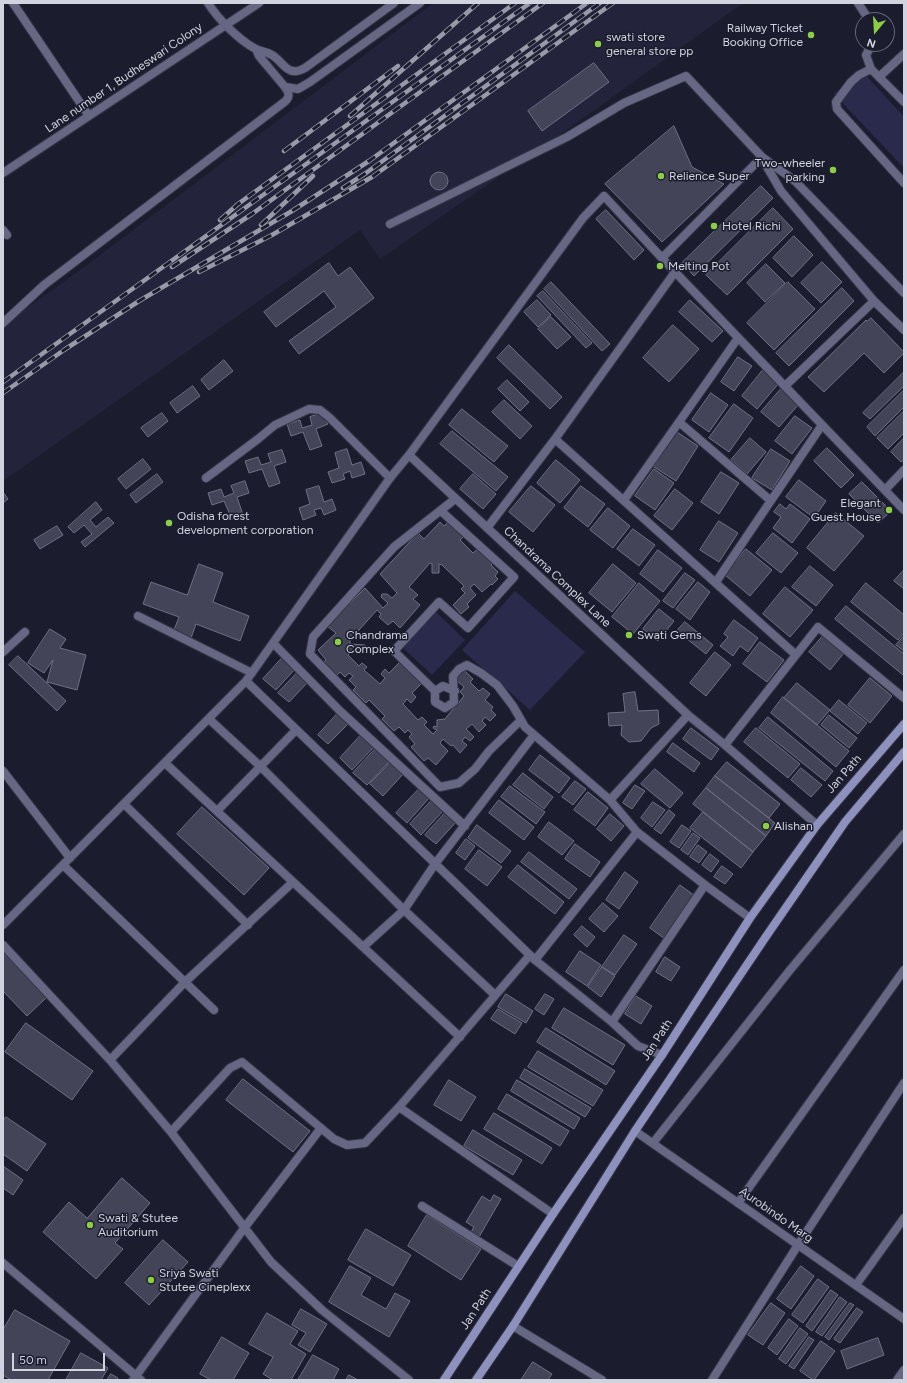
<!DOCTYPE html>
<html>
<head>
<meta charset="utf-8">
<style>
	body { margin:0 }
	#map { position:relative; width:907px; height:1383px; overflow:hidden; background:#1b1c2d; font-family:Figtree,sans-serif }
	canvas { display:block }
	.frame { position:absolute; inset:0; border:4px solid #d1d3df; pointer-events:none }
	.north { position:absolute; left:855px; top:12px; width:40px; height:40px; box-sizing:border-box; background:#1b1c2d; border:1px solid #646574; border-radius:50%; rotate:198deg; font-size:11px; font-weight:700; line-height:16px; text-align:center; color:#d1d3df }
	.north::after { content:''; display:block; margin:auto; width:14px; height:18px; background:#8bce46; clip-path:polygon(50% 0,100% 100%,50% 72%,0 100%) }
	.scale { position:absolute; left:12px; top:1353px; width:93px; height:18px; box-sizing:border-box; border:2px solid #d1d3df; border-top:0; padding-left:5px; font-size:12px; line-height:14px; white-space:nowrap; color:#d1d3df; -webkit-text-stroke:3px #1b1c2d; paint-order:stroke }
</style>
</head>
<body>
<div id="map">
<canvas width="907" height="1383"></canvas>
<div class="frame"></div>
<div class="north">N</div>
<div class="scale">50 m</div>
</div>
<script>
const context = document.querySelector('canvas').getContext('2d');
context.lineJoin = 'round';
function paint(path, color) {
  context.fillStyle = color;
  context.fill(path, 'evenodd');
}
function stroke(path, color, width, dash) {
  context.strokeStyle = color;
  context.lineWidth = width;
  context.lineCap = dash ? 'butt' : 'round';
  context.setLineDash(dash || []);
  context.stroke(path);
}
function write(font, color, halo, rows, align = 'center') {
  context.font = font + ' Figtree,sans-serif';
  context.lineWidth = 3;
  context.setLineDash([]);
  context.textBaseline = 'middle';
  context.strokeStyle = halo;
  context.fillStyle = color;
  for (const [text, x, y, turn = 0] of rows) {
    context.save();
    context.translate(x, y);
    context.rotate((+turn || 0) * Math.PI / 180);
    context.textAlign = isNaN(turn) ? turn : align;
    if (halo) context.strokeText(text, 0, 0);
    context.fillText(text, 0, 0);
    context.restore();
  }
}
const built = new Path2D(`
	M433 3H743L578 122 380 259 360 230 3 481V325L87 265Z`);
const green = new Path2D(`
	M862 71 904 117V168L834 94Z
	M515 591 585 652 530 710 462 650Z
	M435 611 465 640 432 675 402 647Z`);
const building = new Path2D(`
	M594 63 609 82 542 131 528 111Z
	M674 126 692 167 724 184 662 242 605 184Z
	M430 181a9 9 0 1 1 18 0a9 9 0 1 1-18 0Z
	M761 186 773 198 694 276 682 263Z
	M773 208 793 229 727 295 706 275Z
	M606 210 644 250 634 260 596 219Z
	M794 236 813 255 792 277 773 258Z
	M822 262 842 282 821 303 801 283Z
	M329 263 338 276 350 267 374 298 299 354 289 341 336 307 324 291 276 327 264 312Z
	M766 264 785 283 765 302 747 283Z
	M551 282 610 344 602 351 544 289Z
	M788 282 815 309 774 350 747 323Z
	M842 288 854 301 789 366 776 353Z
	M543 291 592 343 586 348 537 296Z
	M537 300 551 315 538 327 524 312Z
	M690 300 723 331 712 342 679 312Z
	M551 317 571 337 557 349 538 329Z
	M871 318 904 352V353L884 373 864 353 824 392 808 377 866 320 867 321Z
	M673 325 699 349 669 382 643 358Z
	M509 345 562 397 550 409 497 358Z
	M738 357 752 366 734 391 721 382Z
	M224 360 233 371 209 390 201 380Z
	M763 370 779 383 757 409 742 396Z
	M904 372V386L870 419 863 413Z
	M507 380 529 402 520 411 498 389Z
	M193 386 200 396 177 413 170 403Z
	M781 389 799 404 779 427 761 412Z
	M904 390V407L875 436 867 427Z
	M711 393 728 405 709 432 692 420Z
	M504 400 532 426 520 439 492 412Z
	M734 404 753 418 729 452 709 438Z
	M462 409 508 446 494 462 449 425Z
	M904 411V433L888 449 877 438Z
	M162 413 168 421 148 437 141 428Z
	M323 413 328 424 316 429 322 446 310 450 303 432 291 436 287 424 300 420 302 428 312 425 310 417Z
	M795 416 812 428 792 454 775 441Z
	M452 431 508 477 496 491 440 444Z
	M677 432 698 446 676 481 654 467Z
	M750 438 766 452 747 474 731 460Z
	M904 438V460L901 462 891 452Z
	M827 448 854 475 841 488 814 461Z
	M347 449 352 465 361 462 365 474 352 478 350 471 343 474 345 479 332 483 328 472 339 468 335 453Z
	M771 449 790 461 772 490 752 478Z
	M282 450 286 462 274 466 280 483 269 487 262 469 249 473 245 461 258 457 261 465 271 462 268 454Z
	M143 459 151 469 126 489 118 479Z
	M556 460 580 480 560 503 537 483Z
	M654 469 674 483 655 510 635 496Z
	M721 472 739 483 719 514 701 502Z
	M157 474 163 482 136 503 130 495Z
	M473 474 496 494 483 509 460 489Z
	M799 480 826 501 814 518 786 497Z
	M245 481 249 493 237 497 243 515 232 519 224 501 212 505 208 493 221 489 224 497 234 493 231 486Z
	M862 482 891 511 878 523 849 494Z
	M319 486 324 502 332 499 336 510 324 515 321 508 314 510 316 515 303 520 299 508 310 504 306 490Z
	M531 486 555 505 533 532 509 512Z
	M581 486 605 504 588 527 564 508Z
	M675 489 693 503 672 530 654 516Z
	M3 492 8 499 3 503Z
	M96 502 102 510 90 520 96 527 108 517 114 523 85 547 81 542 92 534 84 525 74 533 68 527Z
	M780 504 786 509 790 504 810 519 792 543 773 528 781 517 774 512Z
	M608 508 630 526 613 548 590 530Z
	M836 513 864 536 834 571 807 548Z
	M449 521 464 536 460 540 473 553 479 548 493 562 491 565 498 572 495 576 498 579 492 585 491 584 482 592 474 584 470 588 476 595 467 604 469 607 461 614 453 605 465 593 461 589 464 586 442 565 439 564V573H432V564L430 563 409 587 418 595 413 599 420 605 400 628 393 621 388 625 379 617 381 614 377 610 350 640V644L365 645V652H351L348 655 359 666 362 663 367 667 364 670 380 684 385 678 381 674 385 669 389 673 401 661 423 682 412 693 416 697 411 703 407 699 403 704 418 720 422 717 427 722 424 725 433 734 437 730 433 728 434 726 437 727V720L444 719V720L464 696 460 692 464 687 455 679 464 670 473 679 470 682 479 691 483 688 490 694 485 700 493 707 491 710 496 715 490 721 485 717 482 721 486 725 479 732 472 724 466 729 474 737 470 741 465 737 462 741 467 745 460 753 453 745 451 746 443 739 440 743 448 751 436 765 428 758 424 761 411 747 415 744 409 737 412 734 408 730 405 733 399 727 394 731 382 719 385 716 369 700 366 703 353 690 356 687 349 680 353 676 349 673 345 677 340 672 336 676 323 663 326 660 318 650 336 633 327 626 365 588 383 608 388 603 381 597 382 594H387L392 598 397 593 380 574 418 533 424 539 440 522 444 526Z
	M719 521 738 533 719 562 700 550Z
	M57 526 63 535 40 549 34 540Z
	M633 529 655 545 639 566 617 549Z
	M773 533 798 553 781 573 756 553Z
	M746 549 772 570 750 596 725 575Z
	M658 550 682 568 663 592 640 574Z
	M199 564 223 573 213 602 249 616 240 641 196 624 191 638 174 630 179 617 143 604 151 582 187 595Z
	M613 564 636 583 612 612 589 593Z
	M810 566 833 585 816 606 792 587Z
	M904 570V589L894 581Z
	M685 573 695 580 673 608 663 601Z
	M698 582 710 592 690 620 676 609Z
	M639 583 660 601 633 634 612 617Z
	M866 583 904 615V633L898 640 851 602Z
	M785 587 813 610 790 637 763 614Z
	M846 606 904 654V673L903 675 835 619Z
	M659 609 674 621 658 641 643 629Z
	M734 620 758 638 748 652 740 646 733 656 720 646 728 637 724 634Z
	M685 622 713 645 706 654 677 631Z
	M50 629 66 639 60 648 86 655 77 690 47 682 53 660 44 673 28 663Z
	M823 636 844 653 830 670 809 652Z
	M904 636V651L896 645Z
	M760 642 784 660 767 682 743 664Z
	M715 652 731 665 706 696 690 683Z
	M18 656 66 701 57 711 9 665Z
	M284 656 296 668 276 690 263 679Z
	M298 672 308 682 289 702 278 693Z
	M870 678 892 696 870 723 848 705Z
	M797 683 830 710 817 725 784 698Z
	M635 692 638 711 658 710 659 724 651 728 641 741 629 742 621 735 622 725 609 726 608 713 625 712 623 694Z
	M783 697 849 751 836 767 771 713Z
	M839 700 867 723 858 734 830 711Z
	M338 713 349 723 328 744 318 735Z
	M829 715 857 738 849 748 821 725Z
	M768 717 833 771 825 781 759 728Z
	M691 728 719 749 711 760 683 739Z
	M756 728 800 764 788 778 744 742Z
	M361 735 374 747 352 770 340 758Z
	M673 743 700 763 694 772 667 752Z
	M377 747 391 760 367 785 353 773Z
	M540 755 570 778 559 793 529 770Z
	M392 761 405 772 383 796 370 784Z
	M727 762 780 804 769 818 715 776Z
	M801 768 822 785 811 797 791 780Z
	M655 769 683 793 670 808 641 784Z
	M523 773 553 797 544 809 513 785Z
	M715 776 775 823 766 836 706 788Z
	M575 781 586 789 573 805 562 797Z
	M635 785 645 791 632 809 623 803Z
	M510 786 545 812 536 824 501 797Z
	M420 788 430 797 407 823 396 813Z
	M706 788 766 836 753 852 693 804Z
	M588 792 608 808 595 826 574 810Z
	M433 799 444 810 421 835 410 824Z
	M499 800 534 827 524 840 489 813Z
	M653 802 665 810 652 827 641 818Z
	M202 807 269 868 244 895 177 834Z
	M669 810 675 815 661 834 654 829Z
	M446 812 457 821 436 844 425 835Z
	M703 812 753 852 741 868 690 828Z
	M610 814 624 826 611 841 597 829Z
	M549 822 574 841 562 855 538 837Z
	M477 825 511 851 501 863 468 838Z
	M682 825 691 831 679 848 670 842Z
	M693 833 700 838 688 855 681 850Z
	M466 839 475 846 465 860 456 853Z
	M575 844 600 862 590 877 565 859Z
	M698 845 707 852 699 863 690 857Z
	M479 850 502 867 487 886 465 869Z
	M529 852 577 889 569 899 521 862Z
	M710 854 719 861 711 872 702 865Z
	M518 865 564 902 555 914 508 877Z
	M722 866 733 874 725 884 714 877Z
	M625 872 638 882 619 909 606 900Z
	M680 885 695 896 665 939 650 928Z
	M603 903 618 916 604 932 589 919Z
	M582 926 595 937 587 947 574 935Z
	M624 935 637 944 615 975 602 967Z
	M580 951 601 965 587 986 566 972Z
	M3 952 47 997 27 1016 3 991Z
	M665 957 680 967 671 981 656 972Z
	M602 967 615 976 601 997 588 987Z
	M506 994 533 1011 526 1023 498 1007Z
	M545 994 554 999 544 1015 535 1009Z
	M636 996 652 1006 641 1024 625 1014Z
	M564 1008 625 1045 613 1065 552 1028Z
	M498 1009 522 1023 515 1034 491 1019Z
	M26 1023 93 1071 72 1100 5 1052Z
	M546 1028 615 1071 606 1085 537 1042Z
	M538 1051 603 1090 593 1106 528 1067Z
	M525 1069 591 1108 585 1117 520 1078Z
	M243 1079 310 1131 293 1152 226 1100Z
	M449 1080 476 1097 461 1121 434 1105Z
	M517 1080 580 1118 574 1129 511 1091Z
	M507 1094 569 1131 560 1146 498 1109Z
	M494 1113 552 1148 542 1164 484 1129Z
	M6 1117 46 1144 27 1171 3 1154V1121Z
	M473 1130 522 1160 513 1175 464 1146Z
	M3 1166 23 1180 13 1195 3 1188Z
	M122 1178 150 1203 115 1243 123 1249 96 1279 43 1232 69 1202 87 1218Z
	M494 1195 501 1199 479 1237 471 1232 474 1227 466 1222 482 1196 490 1201Z
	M427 1215 481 1249 461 1280 408 1246Z
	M366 1229 411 1255 393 1286 348 1260Z
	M163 1240 188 1262 149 1305 125 1283Z
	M350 1266 371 1278 361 1295 386 1309 395 1293 410 1301 389 1337 329 1302Z
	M801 1266 814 1276 791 1309 777 1299Z
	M818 1279 829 1287 803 1323 792 1315Z
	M831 1290 838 1295 812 1331 806 1326Z
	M840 1297 847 1302 822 1336 816 1332Z
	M771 1303 785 1313 763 1345 748 1335Z
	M850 1303 854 1305 829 1340 825 1337Z
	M857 1308 863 1312 840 1343 834 1339Z
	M301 1309 327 1324 310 1352 298 1345 306 1333 292 1325Z
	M15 1310 70 1341 48 1380H11L3 1375V1330Z
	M267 1313 298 1331 290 1344 306 1354 291 1380H273L263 1374 273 1357 249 1344Z
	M789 1319 798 1326 777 1355 768 1348Z
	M800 1328 808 1334 786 1364 779 1359Z
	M222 1337 249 1353 233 1380H211L200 1374Z
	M809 1337 814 1340 794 1369 789 1366Z
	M878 1338 884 1355 847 1369 841 1351Z
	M821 1341 835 1351 814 1380H813L800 1371Z
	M81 1353 108 1368 101 1380H66Z
	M313 1355 339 1369 333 1380H298Z
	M533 1362 552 1374 548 1380H521Z
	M111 1374 118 1378 117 1380H107Z
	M349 1375 358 1380H346Z`);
const service = new Path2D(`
	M879 77 904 54
	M904 102 871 69 859 75 851 82 836 102 837 109 904 183
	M206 478 258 439 275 425 309 409 320 410 330 418 390 478`);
const pedestrian = new Path2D(`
	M858 3 869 20
	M871 69 866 55 872 44`);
const minor = new Path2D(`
	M13 3 89 116
	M763 160 781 191 874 301 904 330
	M3 173 259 3
	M390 224 567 137 624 103 686 76 762 157 795 181 904 293
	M3 230 7 235
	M662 258 762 157
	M3 323 44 285 283 103C290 98 290 94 285 87
	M785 386 874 301
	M679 422 738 338
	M555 439 796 655
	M409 455 688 715 725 745 817 825
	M885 490 904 470
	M455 499 394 547 313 637 310 654 440 787 459 783 475 769 489 751 521 720
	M624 500 679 422 770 500
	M487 528 555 439 675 272
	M716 582 822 425
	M138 616 252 673
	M273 643 340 711 465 826
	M3 652 25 632
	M246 681 535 960 612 1022 638 1046 662 1055
	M435 691 394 651 439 602 468 628 514 577 441 511
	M455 691 443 686 435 691V702L445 708 454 702 453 676 459 669 467 665 481 673 497 685 513 706 525 727 610 800 637 832 705 885 750 918
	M209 719 261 767 404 910 495 995
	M725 745 818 627 904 698
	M165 763 460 1037
	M3 771 70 858
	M610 800 688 715
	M124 804 248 925
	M217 811 296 730
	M63 865 214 1010
	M3 925 246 681 390 478 409 455 583 218 604 196 675 272 904 510
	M3 945 110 1060 171 1132 271 1262 322 1310 409 1380
	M363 947 404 910 435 864 534 735
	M530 955 399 1107 553 1214
	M535 960 637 832
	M612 1022 705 885
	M110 1060 185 982 293 882
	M171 1132 230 1068 242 1062 334 1139 347 1145 365 1143 399 1107
	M653 1143 790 970 904 834
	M738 1203 904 970
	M422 1206 518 1266
	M3 1263 141 1380
	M856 1285 904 1218
	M513 1326 602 1380
	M133 1380 245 1227 321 1128
	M712 1380 798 1245 904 1083
	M897 1380 904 1370`);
const tertiary = new Path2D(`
	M208 3C218 19 238 39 254 48 260 52 266 51 272 55 284 62 287 78 305 68L394 3
	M256 49 259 56 285 87 298 89 310 82 420 3
	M635 1131 904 1319`);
const secondary = new Path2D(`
	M444 1380 553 1214 662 1055 750 918 817 825 904 724
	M476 1380 513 1326 635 1131 765 938 845 822 904 752`);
const rail = new Path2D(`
	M350 116 478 3
	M284 151 398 66
	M343 188 366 173 600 3
	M220 220 238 204 515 3
	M261 225 313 176
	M172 267 252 214 543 3
	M199 272 272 235 372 177 613 3
	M3 382 530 3
	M3 393 64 350 139 301 292 211 369 161 587 3`);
const markers = [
	[811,35,4,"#8bce46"],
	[598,44,4,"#8bce46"],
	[833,170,4,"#8bce46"],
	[661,176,4,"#8bce46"],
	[714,226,4,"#8bce46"],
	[660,266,4,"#8bce46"],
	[889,510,4,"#8bce46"],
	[169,523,4,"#8bce46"],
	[629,635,4,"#8bce46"],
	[338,642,4,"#8bce46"],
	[766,826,4,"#8bce46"],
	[90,1225,4,"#8bce46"],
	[151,1280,4,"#8bce46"]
];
const poiNames = [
	["Railway Ticket",803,28,"right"],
	["Booking Office",803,42,"right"],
	["swati store",606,37],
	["general store pp",606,51],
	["Two-wheeler",825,163,"right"],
	["parking",825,177,"right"],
	["Relience Super",669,176],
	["Hotel Richi",722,226],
	["Melting Pot",668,266],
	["Elegant",881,503,"right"],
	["Guest House",881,517,"right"],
	["Odisha forest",177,516],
	["development corporation",177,530],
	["Chandrama",346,635],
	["Complex",346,649],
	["Swati Gems",637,635],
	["Alishan",774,826],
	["Swati & Stutee",98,1218],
	["Auditorium",98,1232],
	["Sriya Swati",159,1273],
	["Stutee Cineplexx",159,1287]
];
const streetNames = [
	["Lane number 1, Budheswari Colony",124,78,-34],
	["Chandrama Complex Lane",557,577,43],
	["Jan Path",844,774,-49],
	["Jan Path",657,1040,-57],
	["Aurobindo Marg",776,1215,35],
	["Jan Path",476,1309,-57]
];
paint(built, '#23233b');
paint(green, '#2a2a4d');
paint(building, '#434458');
stroke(building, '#6f7086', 1);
stroke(service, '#343646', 10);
stroke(pedestrian, '#343646', 10);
stroke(minor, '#343646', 10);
stroke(tertiary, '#343646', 10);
stroke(secondary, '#343646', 10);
stroke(service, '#656783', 8);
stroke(pedestrian, '#656783', 8);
stroke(minor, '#656783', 8);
stroke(tertiary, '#656783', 8);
stroke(secondary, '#8e91be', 8);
stroke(rail, '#989aa8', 4.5);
stroke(rail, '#1b1c2d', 3, [9]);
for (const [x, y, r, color] of markers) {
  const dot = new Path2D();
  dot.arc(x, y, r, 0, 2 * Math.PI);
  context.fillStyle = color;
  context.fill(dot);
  stroke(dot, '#1b1c2d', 1.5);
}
write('12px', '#d1d3df', '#1b1c2d', poiNames, 'left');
write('12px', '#d1d3df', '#1b1c2d', streetNames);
</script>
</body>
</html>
